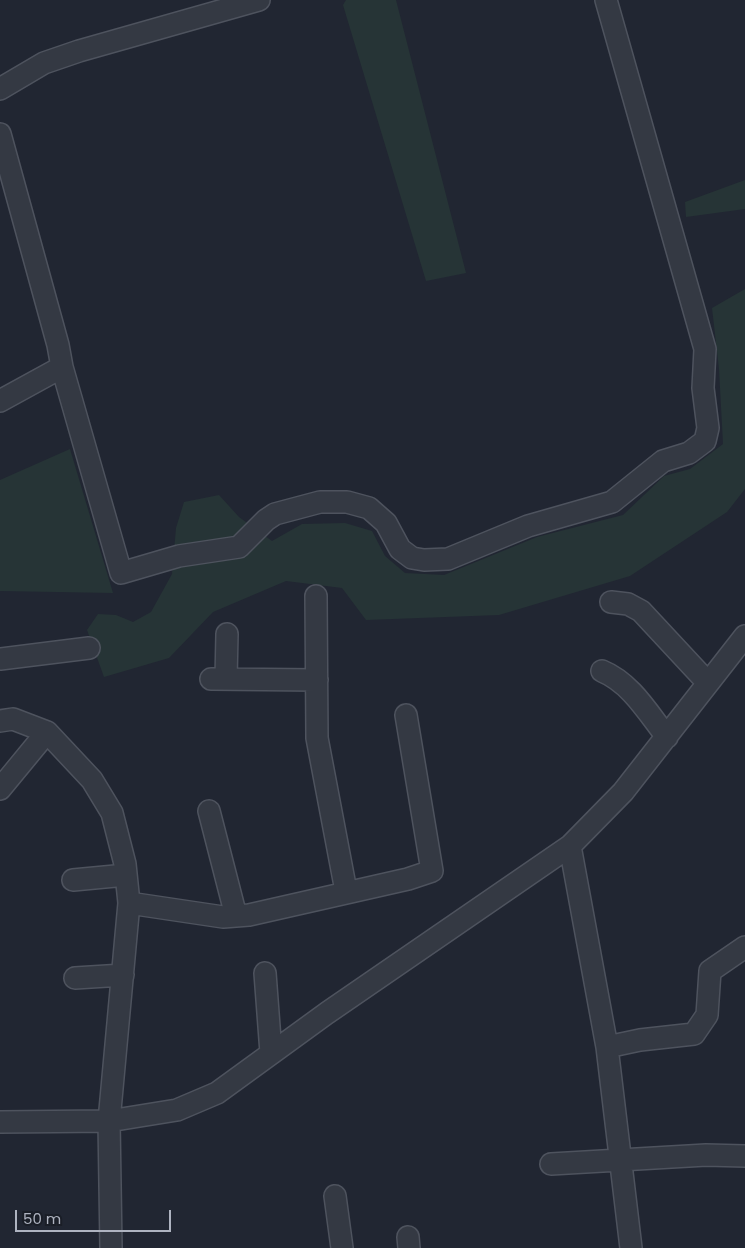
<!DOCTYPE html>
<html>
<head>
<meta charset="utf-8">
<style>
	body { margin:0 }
	#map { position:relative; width:745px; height:1248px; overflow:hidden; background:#212632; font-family:Poppins,sans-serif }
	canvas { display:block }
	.scale { position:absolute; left:15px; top:1210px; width:156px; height:22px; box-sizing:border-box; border:2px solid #aeb3c0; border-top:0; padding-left:6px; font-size:15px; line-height:18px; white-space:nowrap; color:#aeb3c0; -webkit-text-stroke:4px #1a1e27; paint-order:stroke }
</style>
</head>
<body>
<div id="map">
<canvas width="745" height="1248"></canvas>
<div class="scale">50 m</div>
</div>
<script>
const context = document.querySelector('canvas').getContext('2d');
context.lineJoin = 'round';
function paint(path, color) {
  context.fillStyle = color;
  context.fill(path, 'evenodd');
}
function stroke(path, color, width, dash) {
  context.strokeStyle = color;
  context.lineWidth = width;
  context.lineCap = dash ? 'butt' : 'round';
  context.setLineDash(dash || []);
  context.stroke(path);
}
const green = new Path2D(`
	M346 0H396L466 273 426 281 343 5Z
	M745 180V209L686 217 685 202Z
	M745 289V489L727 512 630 576 499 615 366 620 342 588 286 581 213 612 169 658 104 677 87 630 98 614 116 615 133 622 151 612 172 574 176 528 184 502 219 495 239 517 272 541 302 524 345 523 372 531 385 556 405 573 444 575 537 537 623 515 664 476 690 469 723 444 719 369 712 308Z
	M70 449 113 593 0 591V480Z`);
const minor = new Path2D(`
	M0 89 44 63 79 51 259 0
	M0 134 58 345 62 367 121 573 179 556 239 547 266 520 275 514 320 502H347L369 508 386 523 400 549 412 558 424 560 448 559 528 526 612 502 663 461 689 453 705 441 708 428 703 388 705 349 606 0
	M0 401 62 367
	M316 596 317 738 346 891
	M611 602 628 604 641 611 708 683
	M0 659 89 648
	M602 671C631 683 648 713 667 737
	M211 679 317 680
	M226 679 227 634
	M0 721 13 719 47 732 92 780 112 813 125 864 129 903 109 1121 111 1248
	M0 789 47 732
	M209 811 236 916
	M570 846 607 1047 631 1248
	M73 880 126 875
	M129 903 223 917 249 915 408 879 432 871 406 715
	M265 973 271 1053
	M75 978 123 975
	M607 1047 640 1040 694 1034 707 1015 710 971 745 947
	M0 1122 109 1121 177 1110 217 1093 327 1013 570 846 623 792 745 636
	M551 1164 706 1155 745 1156
	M335 1196 342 1248
	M408 1237 409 1248`);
paint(green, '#263436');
stroke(minor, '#4e535e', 24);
stroke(minor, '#343943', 21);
</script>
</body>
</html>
